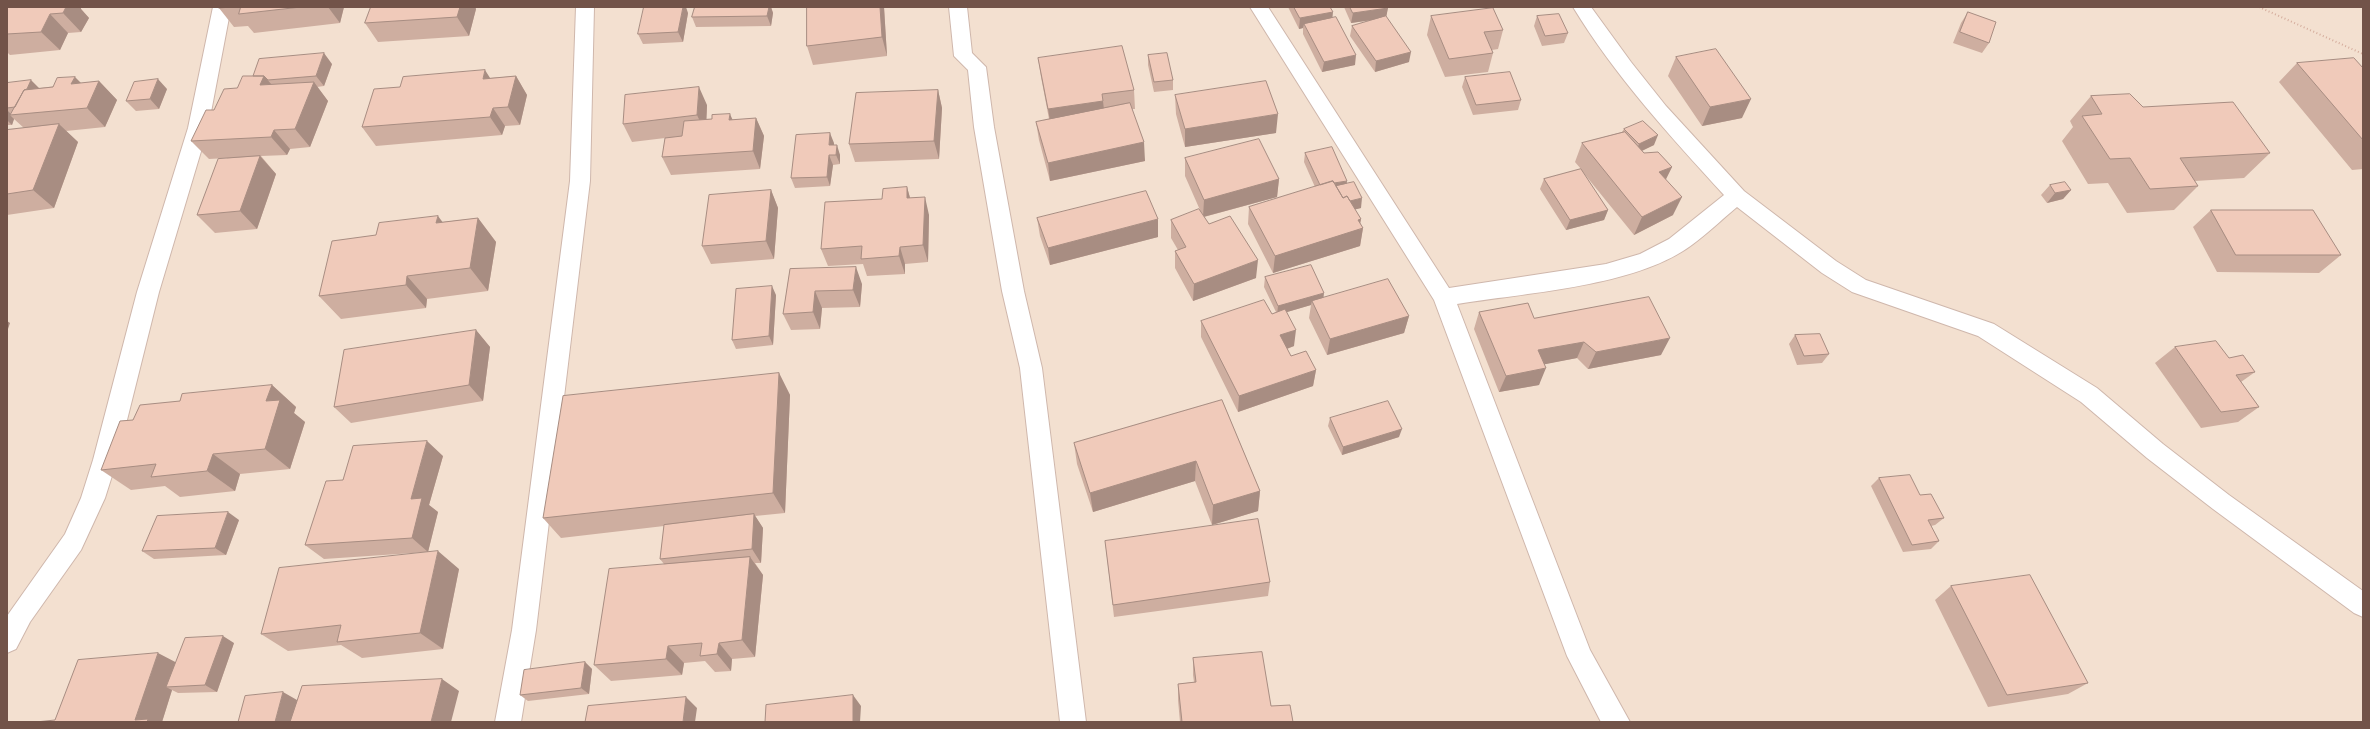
<!DOCTYPE html>
<html>
<head>
<meta charset="utf-8">
<style>
	body { margin:0 }
	#map { position:relative; width:2370px; height:729px; overflow:hidden; background:#fcefe2; font-family:Roboto,sans-serif }
	canvas { display:block }
	.frame { position:absolute; inset:0; border:8px solid #725349; pointer-events:none }
</style>
</head>
<body>
<div id="map">
<canvas width="2370" height="729"></canvas>
<div class="frame"></div>
</div>
<script>
const context = document.querySelector('canvas').getContext('2d');
context.lineJoin = 'round';
function paint(path, color) {
  context.fillStyle = color;
  context.fill(path, 'evenodd');
}
function stroke(path, color, width, dash) {
  context.strokeStyle = color;
  context.lineWidth = width;
  context.lineCap = dash ? 'butt' : 'round';
  context.setLineDash(dash || []);
  context.stroke(path);
}
const residential = new Path2D(`
	M7 7H2363V722H7Z`);
const path = new Path2D(`
	M2259 7 2363 54`);
const minor = new Path2D(`
	M213 7H231L208 128 159 292 117 460 105 498 81 550 30 622 16 649 7 653V616L65 534 81 498 93 460 137 292 188 128Z
	M576 7H594L590 181 536 630 521 722H495L512 630 570 181Z
	M949 7H967L972 53 986 67 994 127 1024 291 1042 368 1086 722H1060L1020 368 1002 291 974 127 968 70 954 56Z
	M1250 7H1268L1449 288 1606 264 1640 254 1669 239 1724 195C1670 136 1615 76 1573 7H1591L1631 62 1666 106 1744 191 1836 261 1866 280 1994 324 2097 388 2163 444 2229 495 2363 591V617L2354 613 2213 509 2147 458 2081 402 1978 336 1852 292 1822 273 1737 207C1720 221 1702 239 1683 251 1626 287 1525 293 1457 304L1590 650 1630 722H1601L1567 656 1434 300Z`);
const wall = new Path2D(`
	M7 7H81V9L89 18 81 32 68 33 60 50 10 55 7 52Z
	M219 7H344L340 23 254 33 248 26 234 27 219 8Z
	M371 7H475L476 9 469 36 378 42 365 23Z
	M695 7H771L773 13 771 26 696 27 692 17Z
	M807 7H884L887 56 813 65 807 46Z
	M1288 7H1330L1332 18 1355 65 1322 72 1303 34V28L1299 29Z
	M1344 7H1388L1386 17 1409 62 1375 72 1350 36 1352 26 1372 20 1351 23Z
	M1968 12 1989 43 1982 53 1953 43 1961 23Z
	M688 13 683 42 643 44 638 34Z
	M1431 16 1503 30 1498 49 1492 50 1493 53 1488 72 1445 77 1427 35Z
	M1537 16 1568 33 1564 43 1542 46 1534 26Z
	M1148 55 1173 80V90L1154 92 1148 65Z
	M1676 57 1742 118 1702 126 1668 76Z
	M1038 58 1134 90 1135 109H1132L1145 161 1050 181 1039 140 1036 122 1049 119 1041 77Z
	M2297 63 2363 68V169L2352 170 2279 82Z
	M332 64 324 86 317 87 328 101 310 147 290 149 287 155 261 156 276 174 257 229 215 233 197 215 227 158 209 159 191 141 214 110 237 88 253 76Z
	M516 76 527 95 520 125 505 126 502 135 376 146 362 127 490 78Z
	M1465 77 1521 100 1518 110 1473 115 1462 87Z
	M99 81 117 100 105 127 66 131 78 142 54 208 7 215V130L24 128 14 119 12 125H7V83L40 88Z
	M167 89 159 109 136 111 126 101Z
	M938 90 942 108 939 159 855 162 849 144Z
	M1175 95 1276 133 1185 147 1176 114Z
	M2091 96 2143 107 2270 153 2244 178 2195 181 2198 186 2174 210 2127 213 2108 183 2088 184 2062 141 2073 127 2070 121Z
	M707 105 706 119 733 120 756 118 764 136 760 169 671 175 662 157 665 138 632 142 623 124Z
	M1624 129 1654 145 1642 151 1644 153 1672 167 1666 179 1673 215 1634 235 1582 171 1608 210 1604 220 1566 230 1540 189 1544 179 1581 169 1575 162 1582 143 1622 132Z
	M834 143V145L840 155V164L833 165 830 186 795 188 791 178Z
	M1305 153 1347 184 1361 208 1355 209 1361 219 1360 223 1363 228 1360 246 1273 273 1248 224 1249 207 1315 187 1304 162Z
	M1185 158 1279 179 1277 197 1204 217 1209 224 1256 278 1193 301 1175 268V251L1178 250 1171 238V220L1200 210 1185 176Z
	M2050 185 2071 190 2063 199 2047 203 2041 195Z
	M907 187 910 198 929 215 928 262 905 264V274L867 276 863 264 828 266 821 249 882 199Z
	M771 190 778 208 774 259 711 264 702 246Z
	M2211 210 2341 255 2319 273 2217 272 2193 227Z
	M478 218 496 242 488 291 427 299 426 308 341 319 319 296 376 235 443 222Z
	M1037 218 1158 237 1050 265 1040 236Z
	M790 269 862 284 860 307 822 308 820 329 791 330 783 314Z
	M1265 277 1323 298 1409 316 1404 333 1327 355 1309 318 1311 305 1287 312 1294 346 1287 349 1291 356 1316 370 1313 386 1238 412 1201 337V321L1272 314 1276 312 1264 287Z
	M776 295 773 345 736 349 732 340Z
	M1479 312 1661 355 1588 369 1577 358 1544 364 1539 385 1499 392 1474 329Z
	M476 330 490 347 483 401 351 423 334 407Z
	M1795 335 1829 354 1822 363 1797 365 1789 344Z
	M2175 347 2229 358 2255 372 2241 382 2259 407 2238 422 2201 428 2155 363Z
	M779 373 790 395 785 513 755 516 763 528 761 563H755L763 575 755 657 732 659 731 671 715 672 705 661 684 663 682 675 611 681 594 665 664 564 660 559 664 526 561 538 543 518Z
	M272 385 296 407 294 413 305 422 290 469 240 474 235 491 180 497 165 486 131 490 101 470 133 420 180 401Z
	M1222 400 1260 491 1258 511 1212 525 1195 481 1093 512 1077 464 1074 443Z
	M1330 418 1399 437 1342 455 1328 426Z
	M443 456 429 505 438 512 428 552 324 559 305 545 343 480Z
	M1879 478 1920 495 1944 518 1935 525 1931 526 1939 541 1931 549 1903 552 1871 486Z
	M239 520 226 555 154 559 142 551Z
	M1105 541 1270 582 1268 596 1114 617Z
	M459 569 443 649 362 658 341 645 288 651 261 634Z
	M1951 586 2088 683 2068 694 1988 707 1935 600Z
	M234 643 217 692 178 693 172 690 162 722 55 720Z
	M1193 658 1271 706 1293 722H1180L1178 700V684L1194 682 1193 675Z
	M585 662 592 669 589 694 528 701 520 695Z`);
const shadedWall = new Path2D(`
	M65 7H81V9L89 18 81 32 63 13Z
	M328 7H344L340 23Z
	M458 7H475L476 9 469 36 457 17Z
	M683 7H686L688 13 683 42 678 32Z
	M769 7H771L773 13 771 26 767 16Z
	M880 7H884L887 56 882 37Z
	M1388 8 1386 18 1351 23 1353 13Z
	M1333 12 1332 22 1304 24 1303 28 1299 29 1300 18Z
	M50 14 68 33 60 50 41 32Z
	M1411 52 1409 62 1375 72 1376 61Z
	M324 53 332 64 324 86 316 76Z
	M1356 55 1355 65 1322 72 1324 62Z
	M485 70 497 89 483 79Z
	M264 76 280 94 260 85Z
	M516 76 527 95 520 125 508 107Z
	M75 77 93 95 99 81 117 100 105 127 87 108 71 84Z
	M158 79 167 89 159 109 150 99Z
	M31 80 42 91 19 106Z
	M314 82 328 101 310 147 295 129Z
	M699 87 707 105 706 134 697 115Z
	M938 90 942 108 939 159 934 141Z
	M1751 99 1742 118 1702 126 1710 107Z
	M1103 101 1105 119 1051 127 1048 109Z
	M493 108 505 126 502 135 490 117Z
	M7 110 12 115H10L14 119 12 125 7 120Z
	M730 114 738 132 729 120Z
	M1278 114 1276 133 1185 147V129Z
	M756 118 764 136 760 169 753 151Z
	M59 124 78 142 54 208 33 190Z
	M274 130 290 149 287 155 271 137Z
	M830 133 834 143 833 155 829 145Z
	M1658 135 1654 145 1635 154 1639 144Z
	M1144 142 1145 161 1050 181 1048 163Z
	M837 145 840 155V164L836 155Z
	M829 155 833 165 830 186 827 177Z
	M260 156 276 174 257 229 240 211Z
	M1672 167 1663 185 1659 172Z
	M1279 179 1277 197 1203 217 1204 200Z
	M1347 181 1346 190 1321 186Z
	M907 187 912 205 907 198Z
	M771 190 778 208 774 259 766 241Z
	M2071 190 2063 199 2047 203 2055 193Z
	M925 197 929 215 928 262 923 245Z
	M1682 197 1673 215 1634 235 1642 217Z
	M1362 198 1361 208 1341 213 1343 203Z
	M1608 210 1604 220 1566 230 1570 220Z
	M438 216 456 240 436 223Z
	M478 218 496 242 488 291 470 268Z
	M1158 219V237L1050 265 1048 248Z
	M1361 219 1359 230 1363 228 1360 246 1273 273 1275 256Z
	M900 247 905 264V274L899 256Z
	M1258 260 1256 278 1193 301 1194 284Z
	M856 267 862 284 860 307 853 290Z
	M407 276 427 299 426 308 406 285Z
	M772 286 776 295 773 345 769 336Z
	M815 291 822 308 820 329 813 312Z
	M1324 293 1323 302 1312 301 1311 305 1277 315 1278 306Z
	M1409 316 1404 333 1327 355 1330 339Z
	M7 321 10 323 7 332Z
	M476 330 490 347 483 401 469 385Z
	M1296 330 1294 346 1278 352 1280 335Z
	M1670 338 1661 355 1588 369 1596 352Z
	M1584 342 1577 358 1531 367 1538 350Z
	M1546 368 1539 385 1499 392 1506 376Z
	M1316 370 1313 386 1238 412 1239 396Z
	M779 373 790 395 785 513 773 493Z
	M272 385 296 407 294 413 305 422 290 469 265 449 266 401Z
	M1402 429 1399 437 1342 455 1343 447Z
	M427 441 443 456 429 505 438 512 428 552 412 538 411 499Z
	M213 454 240 474 235 491 207 471Z
	M1196 461 1195 481 1093 512 1090 493Z
	M1260 491 1258 511 1212 525 1213 505Z
	M228 512 239 520 226 555 215 548Z
	M754 514 763 528 761 563 752 549Z
	M438 551 459 569 443 649 420 633Z
	M750 557 763 575 755 657 742 640Z
	M223 636 234 643 217 692 205 685Z
	M719 643 732 659 731 671 717 654Z
	M668 646 684 663 682 675 666 659Z
	M158 653 181 665 166 687 172 690 162 722H140L135 720Z
	M585 662 592 669 589 694 581 688Z
	M442 679 459 691 451 722H431Z
	M283 692 304 704 299 722H275Z
	M853 695 861 706 860 722H853Z
	M686 697 697 708 695 722H683Z`);
const building = new Path2D(`
	M7 7H66L63 13 50 14 41 32 7 34Z
	M219 7H231L219 8Z
	M241 7H301L239 14Z
	M371 7H460L457 17 365 23Z
	M644 7H683L678 32 638 34Z
	M695 7H769L767 16 692 17Z
	M807 7H880L882 37 807 46Z
	M1294 7H1330L1333 12 1300 18Z
	M1350 7H1388V8L1353 13Z
	M1493 8 1503 30 1484 32 1493 53 1449 59 1431 16Z
	M1968 12 1996 22 1989 43 1960 32Z
	M1559 14 1568 33 1545 36 1537 16Z
	M1386 16 1411 52 1376 61 1352 26Z
	M1336 17 1356 55 1324 62 1304 24Z
	M1122 46 1134 90 1102 94 1103 101 1048 109 1038 58Z
	M1716 49 1751 99 1710 107 1676 57Z
	M324 53 316 76 268 80 264 76H253L259 59Z
	M1167 53 1173 80 1154 82 1148 55Z
	M2354 58 2363 68V140L2297 63Z
	M485 70 483 79 516 76 508 107 493 108 490 117 362 127 374 89 400 87 403 77Z
	M1510 72 1521 100 1476 105 1465 77Z
	M243 76H264L260 85 314 82 295 129 274 130 271 137 191 141 206 110H214L224 89 237 88Z
	M75 77 71 84 99 81 87 108 10 115 24 90 53 87 57 78Z
	M158 79 150 99 126 101 134 82Z
	M31 80 27 89 24 90 15 107 7 108V83Z
	M1266 81 1278 114 1185 129 1175 95Z
	M699 87 697 115 623 124 625 95Z
	M938 90 934 141 849 144 856 93Z
	M2130 94 2143 107 2233 102 2270 153 2180 158 2198 186 2150 189 2130 158 2110 159 2082 116 2102 114 2091 96Z
	M1130 103 1144 142 1048 163 1036 122Z
	M730 114 729 120 756 118 753 151 662 157 665 138 682 136 684 121 712 119V115Z
	M1643 121 1658 135 1639 144 1624 129Z
	M59 124 33 190 7 194V130Z
	M1625 132 1644 153 1658 152 1672 167 1659 172 1682 197 1642 217 1582 143Z
	M830 133 829 145H837L836 155H829L827 177 791 178 796 135Z
	M1259 139 1279 179 1204 200 1185 158Z
	M1332 147 1347 181 1334 183 1333 181 1320 185 1305 153Z
	M260 156 240 211 197 215 218 159Z
	M1581 169 1608 210 1570 220 1544 179Z
	M1333 181 1343 198 1347 196 1361 219 1358 220 1363 228 1275 256 1249 207Z
	M1354 182 1362 198 1350 201 1347 196 1343 198 1336 186Z
	M2065 182 2071 190 2055 193 2050 185Z
	M907 187V198L925 197 923 245 900 247 899 256 861 259 862 246 821 249 825 202 882 199 883 189Z
	M771 190 766 241 702 246 709 195Z
	M1146 191 1158 219 1048 248 1037 218Z
	M1199 209 1209 224 1230 216 1258 260 1194 284 1175 251 1186 247 1171 220Z
	M2211 210H2313L2341 255H2236Z
	M438 216 436 223 478 218 470 268 407 276 406 285 319 296 332 241 376 235 379 223Z
	M1311 265 1324 293 1278 306 1265 277Z
	M856 267 853 290 815 291 813 312 783 314 790 269Z
	M1388 279 1409 316 1330 339 1312 301Z
	M772 286 769 336 732 340 736 289Z
	M1649 297 1670 338 1596 352 1584 342 1538 350 1546 368 1506 376 1479 312 1528 303 1534 318Z
	M1264 300 1272 314 1285 309 1296 330 1280 335 1291 356 1306 351 1316 370 1239 396 1201 321Z
	M476 330 469 385 334 407 344 350Z
	M1820 334 1829 354 1804 356 1795 335Z
	M2216 341 2229 358 2243 355 2255 372 2236 375 2259 407 2221 412 2175 347Z
	M779 373 773 493 543 518 563 396Z
	M272 385 266 401 280 400 265 449 213 454 207 471 151 477 156 464 101 470 120 421 133 420 140 405 180 401 182 394Z
	M1222 400 1260 491 1213 505 1196 461 1090 493 1074 443Z
	M1388 401 1402 429 1343 447 1330 418Z
	M427 441 411 499 422 498 412 538 305 545 326 481 343 480 353 446Z
	M1910 475 1920 495 1931 494 1944 518 1928 520 1939 541 1912 545 1879 478Z
	M228 512 215 548 142 551 157 516Z
	M754 514 752 549 660 559 664 525Z
	M1258 519 1270 582 1113 605 1105 541Z
	M438 551 420 633 337 642 341 625 261 634 279 568Z
	M750 557 742 640 719 643 717 654 700 656 702 643 668 646 666 659 594 665 609 569Z
	M2030 575 2088 683 2007 695 1951 586Z
	M223 636 205 685 166 687 185 638Z
	M1262 652 1271 706 1290 705 1293 722H1182L1178 684 1196 682 1193 658Z
	M158 653 135 720 148 719 147 722H36L55 720 78 660Z
	M585 662 581 688 520 695 524 670Z
	M442 679 431 722H290L302 686Z
	M283 692 275 722H238L245 696Z
	M853 695V722H765L766 705Z
	M686 697 683 722H585L588 706Z`);
paint(residential, '#f3e0d0');
stroke(minor, '#cfb7ac', 2);
stroke(path, '#d5ad9d', 2, [1, 2.5]);
paint(minor, '#fff');
paint(wall, '#ceaea0');
paint(shadedWall, '#a88d82');
paint(building, '#f0caba');
stroke(building, '#a88d82', 1);
</script>
</body>
</html>
